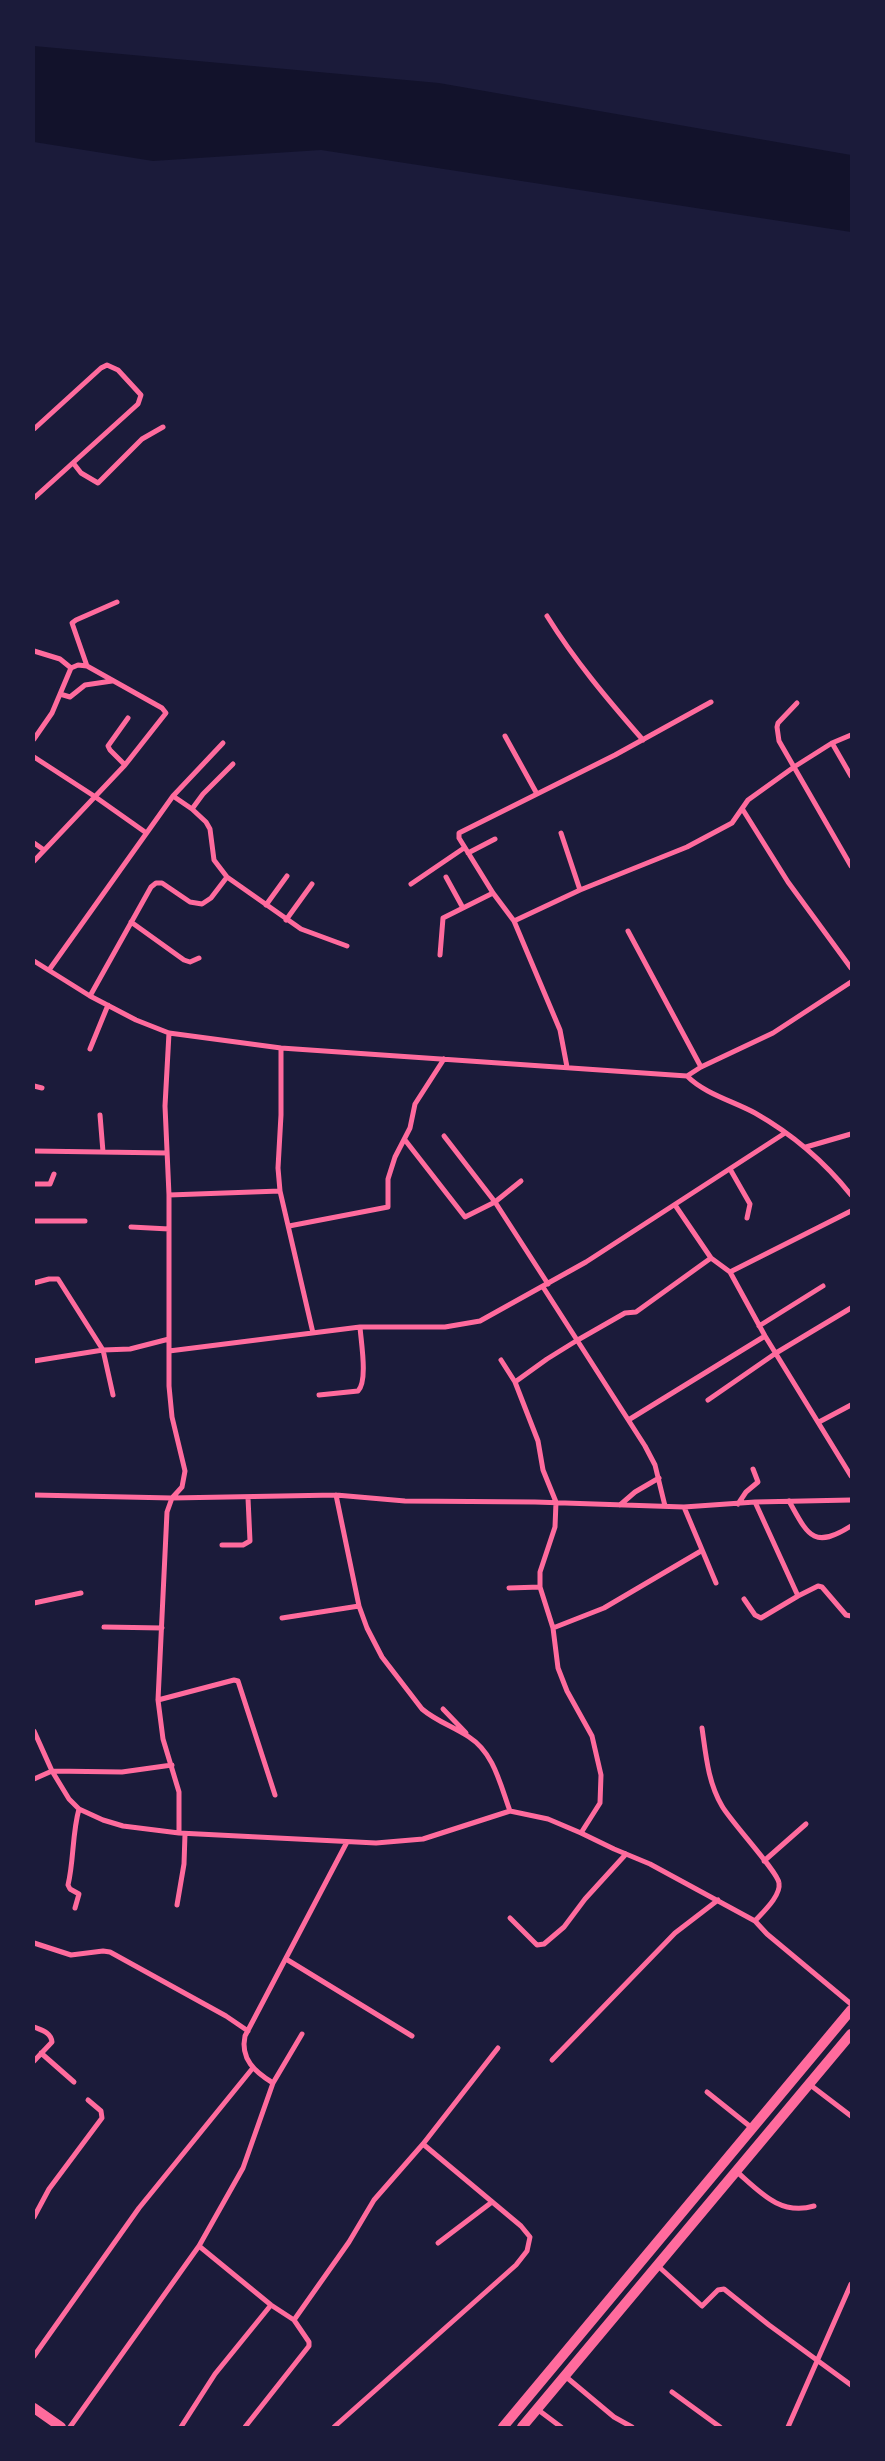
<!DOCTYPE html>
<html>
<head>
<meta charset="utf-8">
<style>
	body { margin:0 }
	#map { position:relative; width:885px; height:2461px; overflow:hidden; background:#1b1b3a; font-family:"PT Sans",sans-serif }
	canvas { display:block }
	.frame { position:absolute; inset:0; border:35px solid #1b1b3a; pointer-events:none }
</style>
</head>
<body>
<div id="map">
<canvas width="885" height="2461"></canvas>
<div class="frame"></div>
</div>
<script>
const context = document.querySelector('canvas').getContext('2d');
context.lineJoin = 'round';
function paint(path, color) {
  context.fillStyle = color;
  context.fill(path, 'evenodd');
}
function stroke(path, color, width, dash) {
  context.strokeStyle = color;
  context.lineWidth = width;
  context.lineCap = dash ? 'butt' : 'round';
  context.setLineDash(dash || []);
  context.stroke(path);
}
const water = new Path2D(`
	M34 46 439 83 851 155V232L321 150 153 161 34 142Z`);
const minor = new Path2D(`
	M34 429 101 368 107 365 118 370 141 395 138 404 34 498
	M74 464 81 473 98 483 142 439 163 427
	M547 616C575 661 608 700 643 740
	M34 651 60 659 71 668
	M87 666 72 623 76 620 117 602
	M60 694 70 697 85 685 112 681
	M797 703 778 723 777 727 779 741 851 866
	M505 736 537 794
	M34 739 52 713 71 668 78 665 87 666 162 708 166 713 125 765
	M832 743 851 776
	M34 757 94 796 145 832
	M173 796 192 809 206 822 210 829 214 860 227 877 301 929 347 946
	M192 809 203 794 233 764
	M743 810 788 882 851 968
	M561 833 580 890
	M34 843 44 850
	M468 853 495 839
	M34 861 125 765 110 750 108 746 128 718
	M446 877 463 908
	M411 884 464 848
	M266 905 287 876
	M286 920 312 884
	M514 921 580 890 687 847 732 823 748 800 794 767 832 743 851 735
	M131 922 184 960 190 962 199 958
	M628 931 701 1067
	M440 955 443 918 493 893
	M34 961 90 996 136 1020 169 1033 281 1048 687 1076 701 1067 773 1033 851 982
	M49 970 173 796 223 743
	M90 996 151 887 156 883H162L190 902 202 904 211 898 227 877
	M169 1033 165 1106 169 1195V1386L172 1417 185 1471 182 1487 172 1498 167 1512 158 1700 163 1739 179 1792V1833
	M281 1048V1115L278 1168 280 1191 313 1333
	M90 1049 108 1005
	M567 1067 560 1030 514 921 493 893 459 838V833L615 755 711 702
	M687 1076C705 1094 733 1101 755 1113 792 1134 824 1161 851 1195
	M34 1086 42 1088
	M100 1115 103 1152
	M444 1136 495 1202 548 1284
	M405 1140 465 1217 495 1202 521 1181
	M806 1147 851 1134
	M34 1151 167 1153
	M730 1169 750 1204 747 1218
	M34 1184H50L54 1174
	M169 1195 280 1191
	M675 1205 711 1258 730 1272 765 1336 851 1476
	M34 1221H85
	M289 1226 388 1207V1179L395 1157 410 1128 415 1104 444 1059
	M131 1227 169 1229
	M730 1272 851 1211
	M34 1283 49 1279H58L103 1350 113 1395
	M543 1287 645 1446 655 1465 665 1506
	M759 1326 823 1286
	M169 1351 360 1327H445L480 1321 586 1262 785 1133
	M501 1360 515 1382
	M34 1361 103 1350 130 1349 169 1339
	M319 1395 358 1391C368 1381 361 1342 360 1327
	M708 1400 776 1353 851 1308
	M630 1419 765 1336
	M819 1422 851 1405
	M34 1495 172 1498 336 1495 405 1501 535 1502 684 1507 755 1502 851 1500
	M336 1495 359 1606 367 1628 382 1657 422 1709C436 1721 454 1727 469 1737 494 1753 500 1784 510 1811
	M789 1501C808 1535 813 1550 851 1526
	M738 1504 746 1492 758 1482 753 1469
	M620 1505 635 1492 659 1478
	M684 1507 716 1583
	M222 1545H243L250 1541 248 1498
	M509 1588 540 1587
	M798 1596 818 1586 822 1587 846 1615 851 1616
	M744 1599 755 1615 761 1618 798 1596 755 1502
	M34 1603 81 1593
	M282 1618 359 1606
	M104 1627 162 1628
	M553 1628 604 1608 701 1551
	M158 1700 234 1680 238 1681 275 1795
	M443 1709 466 1733
	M702 1728C706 1756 708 1782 722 1806 731 1822 778 1872 779 1883 781 1896 763 1912 755 1921
	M34 1731 52 1771 69 1799 79 1809 103 1820 123 1826 179 1833 376 1843 423 1839 510 1811 548 1819 581 1833 614 1849 650 1864 755 1921 767 1934 851 2004
	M34 1779 52 1771 122 1772 172 1765
	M581 1833 600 1803 601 1775 592 1736 567 1691 558 1668 553 1628 540 1587V1572L555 1527 556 1502 543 1470 538 1441 515 1382 547 1359 576 1341 625 1313 636 1312 711 1258
	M764 1861 806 1824
	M177 1905 184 1864 185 1834
	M75 1908 79 1894 70 1889 68 1885C74 1860 72 1834 79 1809
	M510 1918 537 1945 544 1944 564 1927 585 1899 626 1854
	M34 1943 71 1955 103 1951 110 1952 226 2016 248 2031
	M286 1959 412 2036
	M34 2027C41 2030 51 2032 52 2042L34 2061
	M41 2053 74 2082
	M552 2060 675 1933 718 1900
	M273 2083C255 2072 240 2059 245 2036L347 1842
	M809 2084 851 2116
	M707 2092 752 2128
	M736 2171C760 2192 780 2216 814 2206
	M34 2217 49 2189 102 2118 101 2111 88 2100
	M438 2243 492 2202
	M199 2246 271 2305 294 2320 309 2342V2346L245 2427
	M658 2266 702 2306 718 2290 724 2289 769 2325 851 2385
	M294 2320 349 2242 374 2200 423 2144 498 2048
	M34 2356 139 2208 252 2069
	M565 2376 614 2417 632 2427
	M672 2392 720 2427
	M537 2409 561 2427
	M70 2427 199 2246 243 2168 273 2083 302 2034
	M181 2427 215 2374 271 2305
	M334 2427 516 2265 527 2251 530 2237 521 2226 423 2144
	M788 2427 851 2284`);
const trunk = new Path2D(`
	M34 2408 61 2427
	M503 2427 851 2010
	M522 2427 851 2034`);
paint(water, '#12122b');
stroke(minor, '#ff6b9d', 5);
stroke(trunk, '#ff6b9d', 10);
</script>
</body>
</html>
